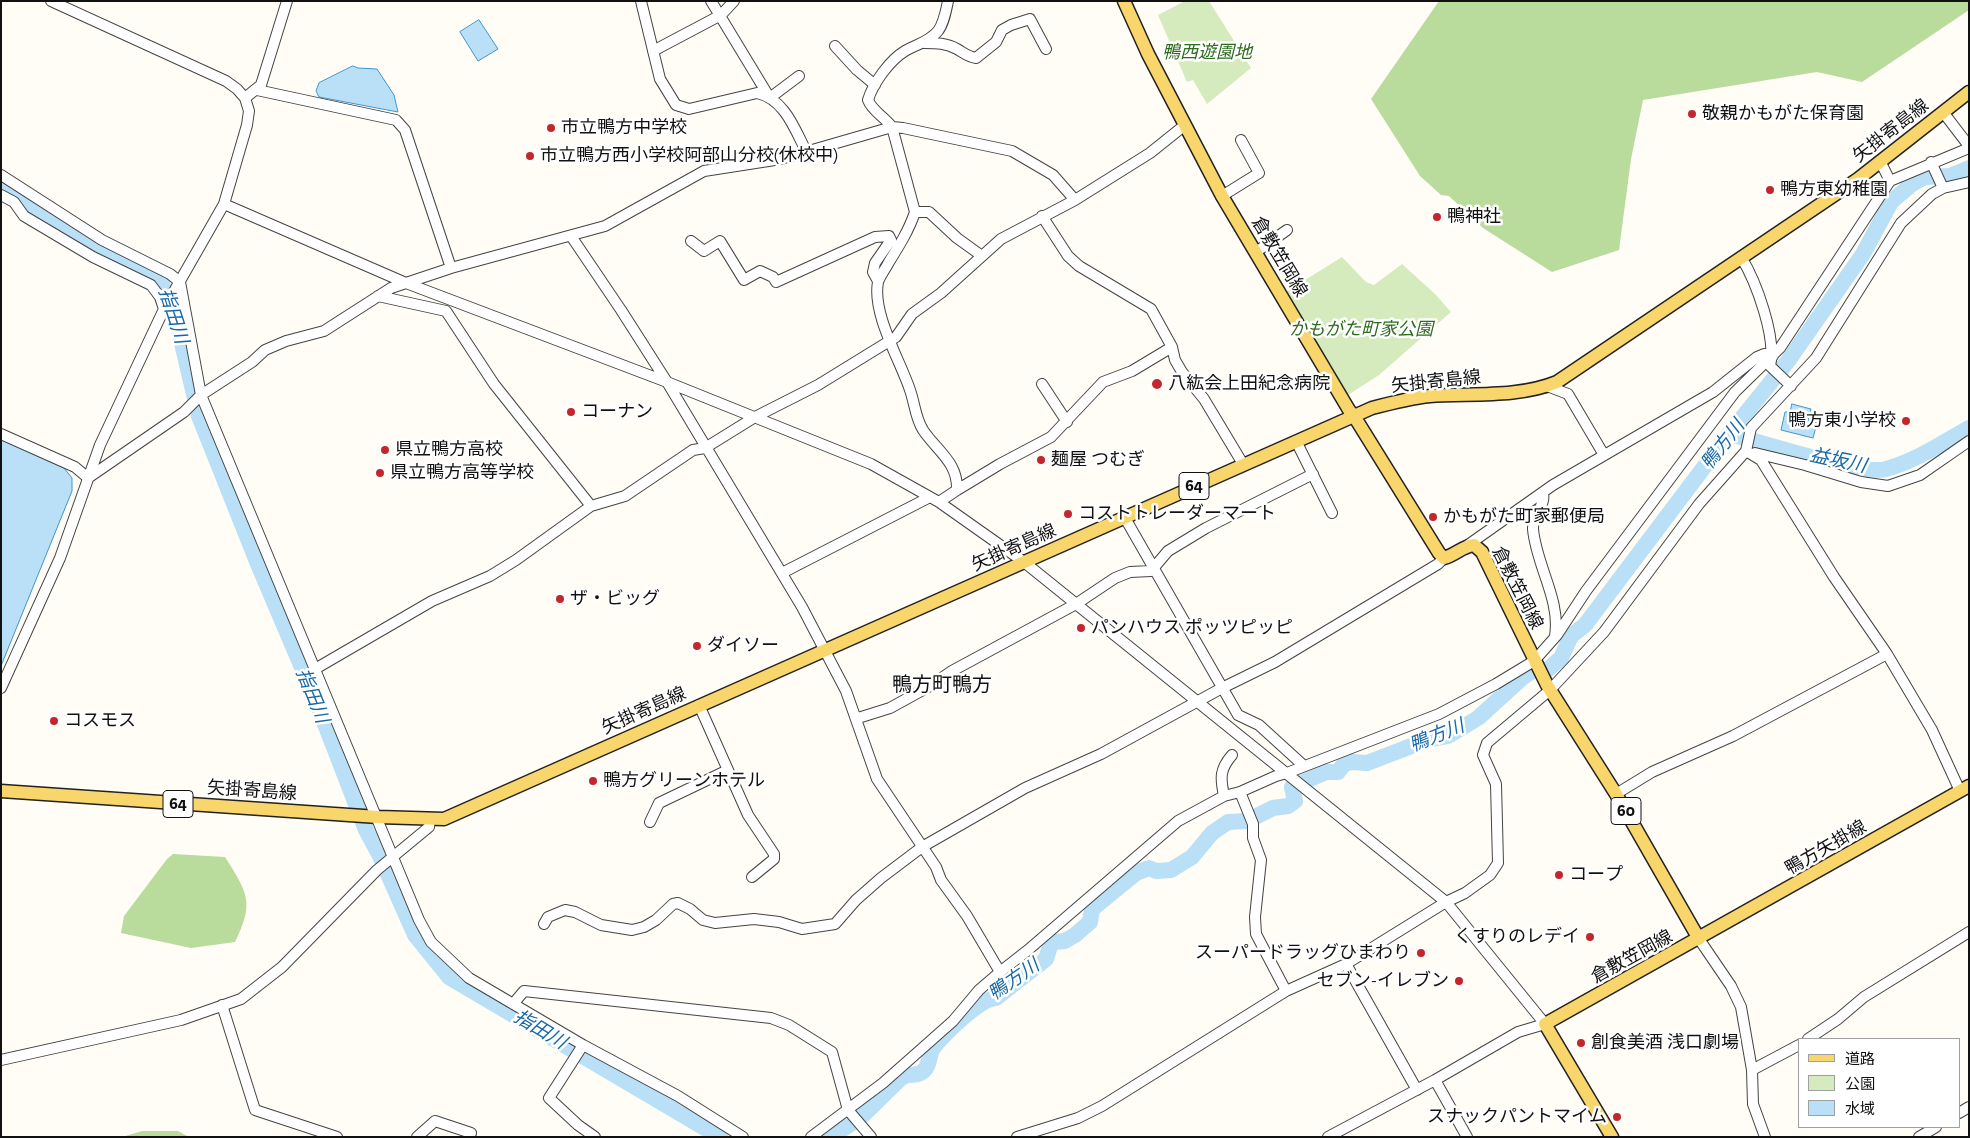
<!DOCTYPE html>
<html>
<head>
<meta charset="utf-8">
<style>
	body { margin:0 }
	#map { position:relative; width:1970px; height:1138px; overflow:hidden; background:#fffdf5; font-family:"Zilla Slab","Noto Sans JP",serif }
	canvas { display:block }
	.frame { position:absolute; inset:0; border:2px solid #111; pointer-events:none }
	.legend { position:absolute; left:1798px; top:1038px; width:162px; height:90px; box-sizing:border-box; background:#fff; border:1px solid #a0a0a0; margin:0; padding:6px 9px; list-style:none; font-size:15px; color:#111 }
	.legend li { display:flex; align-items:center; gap:10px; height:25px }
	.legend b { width:25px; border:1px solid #a0a0a0 }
</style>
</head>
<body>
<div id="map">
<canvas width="1970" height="1138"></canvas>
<div class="frame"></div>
<ul class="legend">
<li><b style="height:6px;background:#f9d66b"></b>道路</li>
<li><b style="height:14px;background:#d5ebbd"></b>公園</li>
<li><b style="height:14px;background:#b9e0f7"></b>水域</li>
</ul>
</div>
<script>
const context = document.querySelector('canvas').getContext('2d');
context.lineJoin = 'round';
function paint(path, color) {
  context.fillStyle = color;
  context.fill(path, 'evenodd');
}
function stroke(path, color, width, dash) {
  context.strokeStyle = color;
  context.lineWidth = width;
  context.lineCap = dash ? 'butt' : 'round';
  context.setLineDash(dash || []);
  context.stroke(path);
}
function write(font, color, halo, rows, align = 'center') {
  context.font = font + ' "Zilla Slab","Noto Sans JP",serif';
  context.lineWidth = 5;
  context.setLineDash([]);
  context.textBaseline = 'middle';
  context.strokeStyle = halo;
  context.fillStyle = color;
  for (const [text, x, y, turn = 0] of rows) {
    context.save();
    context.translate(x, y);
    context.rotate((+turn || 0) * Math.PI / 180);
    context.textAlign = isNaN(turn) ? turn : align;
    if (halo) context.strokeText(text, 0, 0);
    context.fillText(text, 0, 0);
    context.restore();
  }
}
const green = new Path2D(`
	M1185 1H1209L1251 68 1207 104 1193 80 1187 82 1158 15Z
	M1342 257 1366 282 1374 285 1402 264 1435 294 1451 312 1379 375 1348 395 1284 293Z`);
const forest = new Path2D(`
	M1439 1H1969V10L1862 82 1817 72 1643 100 1631 159 1619 250 1552 272 1483 228 1449 196 1441 195 1420 176 1371 99Z
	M173 854 225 857C247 892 255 902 235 942L191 948 121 933 124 916 167 859Z
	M142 1131H178L189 1137H122Z`);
const water = new Path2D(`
	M479 20 498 49 478 61 460 32Z
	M353 66 358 68 377 69 394 95 398 112 319 97 316 91 319 83Z
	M1792 404 1811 409 1808 420 1817 423 1813 438 1781 430 1785 412H1790Z
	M1 440 64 468 72 478V491L1 666Z`);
const river = new Path2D(`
	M1 186 12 191 80 242 160 279 177 322 199 416 258 564 315 698 366 830 380 856 415 935 449 977 720 1137
	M1729 434C1758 441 1864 476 1886 469 1916 461 1942 443 1969 428
	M830 1137 860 1118 901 1078 907 1075C912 1075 918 1075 922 1072 931 1066 928 1055 933 1048 944 1034 979 999 996 998L1046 959 1050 946 1055 942 1065 941 1075 935 1090 922 1092 909 1136 873 1149 868 1156 871 1171 870 1192 857 1212 833 1228 822 1247 821 1273 808 1288 806 1295 801 1292 787 1326 772H1338L1344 764 1351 762 1367 763 1427 740 1448 736 1478 718 1523 677 1535 669 1545 672 1561 658 1571 636 1585 625 1729 434 1788 361 1863 254 1891 202 1912 184 1925 177 1950 176 1969 168`);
const minor = new Path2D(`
	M641 1 660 79 676 105 689 109 757 93C785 99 795 130 807 153
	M711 1 768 95
	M924 43C936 43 947 43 957 49 964 53 968 57 976 58L996 42 1002 30 1011 25 1030 19 1046 49
	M835 46 857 70 875 85
	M653 51 721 15 734 1
	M257 90 396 120 405 130 451 268
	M771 97 799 76
	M245 98 261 85 287 1
	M1943 112 1969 146
	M1880 161 1890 181
	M1931 162 1943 188
	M1 175 102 240 170 274 180 282 201 395 419 920 431 942 469 978 583 1045 678 1096 743 1137
	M1 195 14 202 24 216 93 257 151 285 160 297 164 309
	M1222 196 1259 173 1241 140
	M224 204 406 283 667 382 871 464 939 502 1024 562 1446 902 1545 1024 1518 1032 1435 1080 1328 1137
	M915 212H929L957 238 982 256
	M1042 216 1068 256 1079 266 1151 309 1172 347 1175 360 1182 372 1204 399 1243 464
	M571 236 621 310 667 382 802 607 846 691 877 779 936 867 941 880 967 916 1000 972
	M691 241 704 251 720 241 744 280 760 271 773 277 776 282 875 237 889 236 891 240 875 263 873 272 878 281
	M1256 252 1287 230
	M1741 257C1756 281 1777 338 1770 366L1791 386
	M378 296 446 311 494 384 591 506
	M1042 384 1067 422
	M1547 386 1568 394 1604 455
	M1 434 75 467 88 478 184 412 201 395 252 362 265 350 286 341 324 331 391 288 451 268 605 226 704 171 781 159 892 127 903 128 1012 151 1053 175 1075 200
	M1296 441 1332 513
	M1746 451 1761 460 1834 577 1887 654 1932 730 1960 791
	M1755 453 1805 465 1861 482 1888 486 1920 475 1969 441
	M957 490 1000 464 1051 437 1103 382 1132 371 1172 347
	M1543 493C1546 506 1532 516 1533 529 1536 565 1561 600 1555 636
	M939 502 957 490C958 462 937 451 923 430 915 417 915 404 910 390 900 360 872 314 878 282 880 276 886 268 889 262 899 246 909 230 915 212L892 127C885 117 872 111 868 100 873 83 890 60 905 51 917 44 929 42 938 31 944 23 946 11 948 1
	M1125 518 1238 715 1259 725 1304 766
	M1468 545 1553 485 1713 392 1757 357 1764 354 1773 356
	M782 573 930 497
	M315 669 432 601 490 576 516 560 591 506 625 496 693 450 705 448 755 417 818 385 896 337 912 314 941 293 1001 239 1075 200 1150 153 1185 125
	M1 688 60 558 100 445 164 309 224 204 247 125 249 111 245 98 237 89 226 81 51 1
	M699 705 748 815 774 854V859L752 877
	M858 718 890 708 930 686 952 671 1076 604 1115 578 1130 572 1151 571 1168 551 1206 528 1313 474
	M1240 792 1253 824V838L1261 860 1255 917 1256 934 1286 991
	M1616 794 1652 772 1733 736 1887 654
	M1224 796C1220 777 1220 769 1232 755
	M650 822 659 803 728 770
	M544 924 548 917 565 910 575 912 601 925 632 930 644 927 656 920 673 904 678 903 690 909 703 920 715 923 754 919 779 922 802 929 835 924 856 900 881 878 922 847 1025 788 1101 754 1222 688 1275 662 1438 564 1444 558
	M1699 939 1731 986 1741 1007 1752 1070 1753 1104 1765 1137
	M1346 964 1417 1090
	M513 1004 524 991 771 1018 789 1025 832 1052 848 1110 871 1137
	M222 1005 255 1110 337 1137
	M1808 1039 1838 1019 1864 997 1969 932
	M583 1045 549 1098 578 1125 595 1137
	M1 1060 181 1020 241 999 282 967 377 870 429 827 430 820
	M1752 1070 1799 1045
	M1435 1080 1467 1137
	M1959 1113 1969 1107
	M417 1137 435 1121 471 1133 469 1137
	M811 1137 883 1083 953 1021 979 990 1000 972 1028 950 1178 821 1224 796 1240 792 1276 776 1287 773 1439 714 1496 684 1534 661 1557 635 1586 591 1735 392 1780 348 1890 181 1969 148
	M1017 1137 1078 1118 1102 1106 1286 991 1346 964 1446 902 1465 893 1490 875 1498 863 1496 784 1483 755 1487 743 1550 690 1604 632 1699 504 1746 451 1751 428 1816 358 1901 223 1932 194 1943 188 1969 182
	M1919 1137 1936 1127`);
const major = new Path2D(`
	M1124 1 1148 54 1222 196 1349 410 1354 416 1439 553 1444 558C1455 555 1463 546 1474 545L1482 552 1547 685 1616 794 1699 939
	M1 791 378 817 444 819 1372 408C1391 403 1410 398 1430 396 1471 393 1518 398 1557 382L1858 179 1969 92
	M1612 1137 1545 1024 1969 786`);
const markers = [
	[1692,114,5,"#c4262e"],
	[551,128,5,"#c4262e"],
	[530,156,5,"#c4262e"],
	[1770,190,5,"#c4262e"],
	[1437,217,5,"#c4262e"],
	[1157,384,6,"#c4262e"],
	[571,412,5,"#c4262e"],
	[1906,421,5,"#c4262e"],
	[385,450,5,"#c4262e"],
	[1041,460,5,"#c4262e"],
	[380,473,5,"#c4262e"],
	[1068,514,5,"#c4262e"],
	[1433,517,5,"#c4262e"],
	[560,599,5,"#c4262e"],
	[1081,628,5,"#c4262e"],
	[697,646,5,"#c4262e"],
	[54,721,5,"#c4262e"],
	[593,781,5,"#c4262e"],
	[1559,875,5,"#c4262e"],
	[1590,937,5,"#c4262e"],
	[1421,953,5,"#c4262e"],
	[1459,981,5,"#c4262e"],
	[1581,1043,5,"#c4262e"],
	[1617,1117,5,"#c4262e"]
];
const shields = [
	[1194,486,30],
	[178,804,30],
	[1626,811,30]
];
const shieldNames = [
	["64",1194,486],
	["64",178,804],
	["60",1626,811]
];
const parkNames = [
	["鴨西遊園地",1207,53],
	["かもがた町家公園",1361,330]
];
const poiNames = [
	["敬親かもがた保育園",1702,114],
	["市立鴨方中学校",561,128],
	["市立鴨方西小学校阿部山分校(休校中)",540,156],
	["鴨方東幼稚園",1780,190],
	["鴨神社",1447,217],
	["八紘会上田紀念病院",1168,384],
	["コーナン",581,412],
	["鴨方東小学校",1896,421,"right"],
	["県立鴨方高校",395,450],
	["麺屋 つむぎ",1051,460],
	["県立鴨方高等学校",390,473],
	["コストトレーダーマート",1078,514],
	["かもがた町家郵便局",1443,517],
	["ザ・ビッグ",570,599],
	["パンハウス ポッツピッピ",1091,628],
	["ダイソー",707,646],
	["コスモス",64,721],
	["鴨方グリーンホテル",603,781],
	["コープ",1569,875],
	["くすりのレデイ",1580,937,"right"],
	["スーパードラッグひまわり",1411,953,"right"],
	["セブン-イレブン",1449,981,"right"],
	["創食美酒 浅口劇場",1591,1043],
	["スナックパントマイム",1607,1117,"right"]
];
const streetNames = [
	["矢掛寄島線",1891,131,-38],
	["倉敷笠岡線",1279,257,59],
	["矢掛寄島線",1436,382,-6],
	["矢掛寄島線",1014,548,-24],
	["倉敷笠岡線",1517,588,63],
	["矢掛寄島線",644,711,-24],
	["矢掛寄島線",252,791,4],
	["鴨方矢掛線",1826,848,-30],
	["倉敷笠岡線",1632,957,-29]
];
const waterNames = [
	["指田川",173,316,72],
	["鴨方川",1723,445,-52],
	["益坂川",1838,461,12],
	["指田川",312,696,68],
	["鴨方川",1437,736,-22],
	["鴨方川",1014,980,-35],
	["指田川",540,1030,31]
];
const quarterNames = [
	["鴨方町鴨方",942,685]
];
paint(green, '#d5ebbd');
paint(forest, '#b9dc9c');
paint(water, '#b9e0f7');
stroke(water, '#3f96cf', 1);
stroke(river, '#b9e0f7', 16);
stroke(minor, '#444', 12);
stroke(major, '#222', 15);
stroke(minor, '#fff', 10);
stroke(major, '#f9d66b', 12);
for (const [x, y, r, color] of markers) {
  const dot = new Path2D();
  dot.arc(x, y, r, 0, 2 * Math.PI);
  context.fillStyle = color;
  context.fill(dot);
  stroke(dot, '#fff', 2);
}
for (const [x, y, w] of shields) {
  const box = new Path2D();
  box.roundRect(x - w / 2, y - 13.5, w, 27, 4);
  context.fillStyle = '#fff';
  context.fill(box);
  stroke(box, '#111', 1);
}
write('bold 16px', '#111', null, shieldNames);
write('italic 18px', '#2f6b1f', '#fff', parkNames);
write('18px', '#111', '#fff', poiNames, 'left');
write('18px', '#111', '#fff', streetNames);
write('italic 19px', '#1768a6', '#fff', waterNames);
write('20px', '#111', '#fff', quarterNames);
</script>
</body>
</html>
